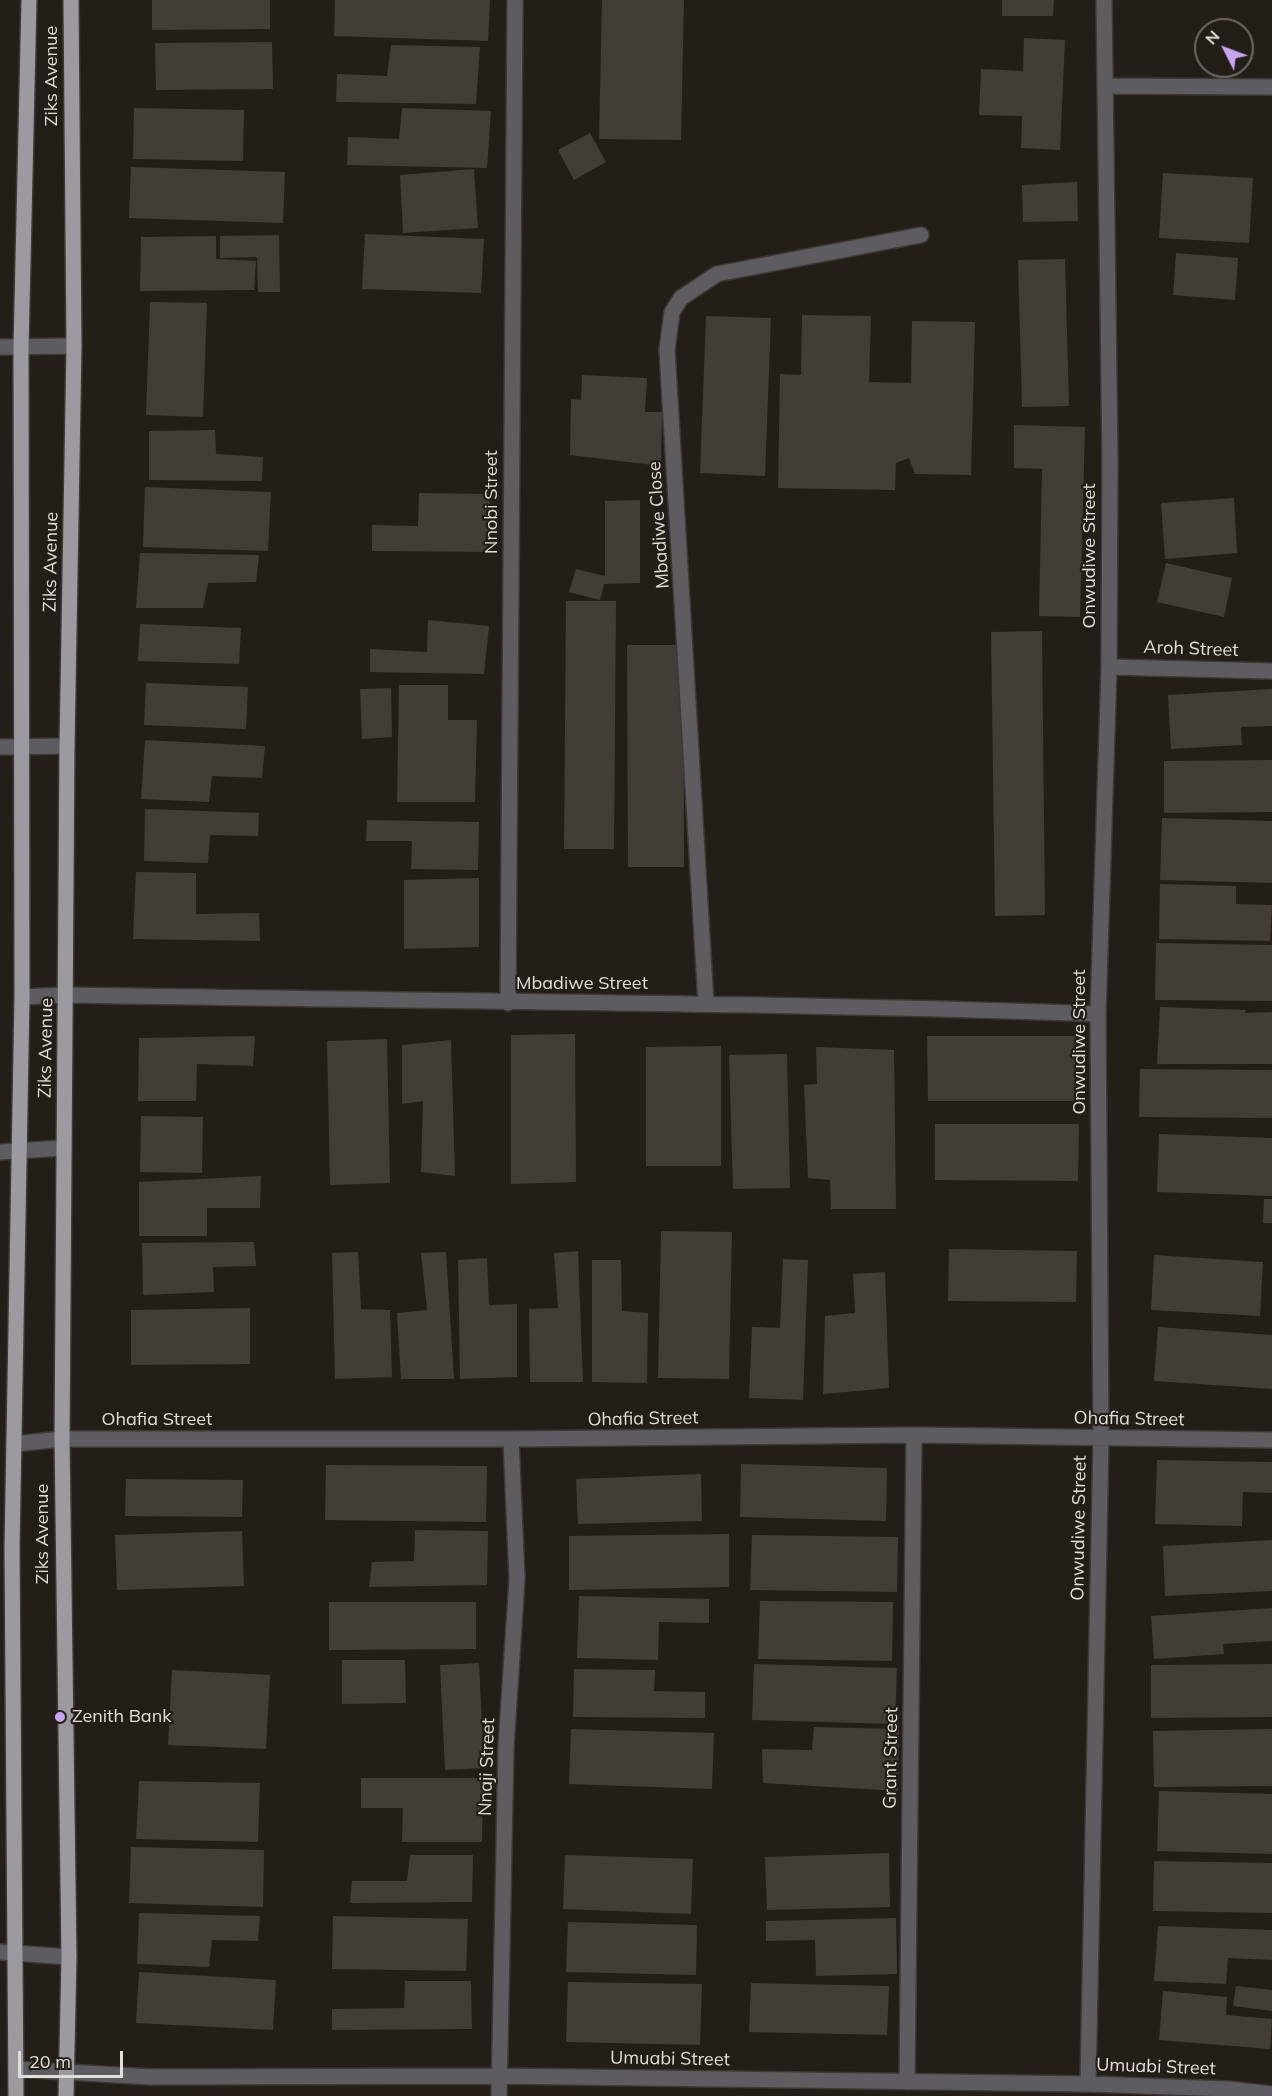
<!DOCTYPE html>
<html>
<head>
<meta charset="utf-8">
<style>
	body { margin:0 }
	#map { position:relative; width:1272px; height:2096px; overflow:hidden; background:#241e19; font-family:Mulish,sans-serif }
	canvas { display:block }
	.north { position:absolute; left:1194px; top:18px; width:60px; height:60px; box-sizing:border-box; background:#241e19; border:2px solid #706a66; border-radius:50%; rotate:312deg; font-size:16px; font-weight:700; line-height:24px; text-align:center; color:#e1ddd9 }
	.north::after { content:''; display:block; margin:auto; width:21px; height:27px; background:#c7a6ef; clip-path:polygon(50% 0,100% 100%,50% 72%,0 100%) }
	.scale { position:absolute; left:18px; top:2051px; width:105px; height:27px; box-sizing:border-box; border:3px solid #e1ddd9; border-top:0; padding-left:8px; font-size:18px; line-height:21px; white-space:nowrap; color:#e1ddd9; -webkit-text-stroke:4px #241e19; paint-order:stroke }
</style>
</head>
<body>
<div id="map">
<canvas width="1272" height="2096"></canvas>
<div class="north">N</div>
<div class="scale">20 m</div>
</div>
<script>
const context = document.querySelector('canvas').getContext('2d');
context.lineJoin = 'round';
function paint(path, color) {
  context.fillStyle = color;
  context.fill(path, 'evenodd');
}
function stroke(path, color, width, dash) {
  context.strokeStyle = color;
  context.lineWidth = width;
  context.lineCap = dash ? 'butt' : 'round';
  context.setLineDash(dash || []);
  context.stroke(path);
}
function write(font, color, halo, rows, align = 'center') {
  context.font = font + ' Mulish,sans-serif';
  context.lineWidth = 4.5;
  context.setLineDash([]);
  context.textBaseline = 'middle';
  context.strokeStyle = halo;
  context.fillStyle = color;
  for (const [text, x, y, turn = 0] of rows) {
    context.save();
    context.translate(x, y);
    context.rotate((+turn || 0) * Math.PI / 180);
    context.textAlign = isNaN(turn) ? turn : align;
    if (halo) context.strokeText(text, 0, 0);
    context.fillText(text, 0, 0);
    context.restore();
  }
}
const building = new Path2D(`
	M152 0H270V29L152 30Z
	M335 0H490L488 41 334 36Z
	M602 0H684L681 140 599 139Z
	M1002 0H1054L1053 16H1002Z
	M1024 38 1065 40 1060 150 1021 148 1022 116 979 115 981 69 1023 71Z
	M272 42 273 89 156 90 155 43Z
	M391 45 480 47 476 104 336 102 337 74 387 76Z
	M134 108 244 110 243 161 133 159Z
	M402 108 491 111 487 168 347 165 348 137 399 139Z
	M590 133 606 162 574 180 558 150Z
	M131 167 285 172 283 223 129 218Z
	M474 169 478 228 403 233 400 175Z
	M1163 173 1253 178 1249 243 1159 238Z
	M1077 182 1078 221 1023 222 1022 185Z
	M365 234 484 239 481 293 362 289Z
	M279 235 280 292H258L257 257 220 258V236Z
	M216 236V259L256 261 254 290 140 291 141 237Z
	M1176 253 1238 258 1235 300 1173 295Z
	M1065 259 1069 406 1022 407 1018 260Z
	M150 302 207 303 203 417 146 415Z
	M802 315 871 316 869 382 911 383 912 321 975 322 971 475 915 474 909 458 896 463 895 490 778 488 780 374 801 375Z
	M706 316 771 318 765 476 700 473Z
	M582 375 647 378 645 412H662L661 466 570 455 571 399 581 400Z
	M1014 425 1085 427 1080 617 1039 616 1042 469 1014 468Z
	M215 430 216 454 263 457 262 481 149 480V431Z
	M145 487 271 492 268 551 143 547Z
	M419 493 490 494 489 552 372 551V525L418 526Z
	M1234 498 1237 553 1165 559 1161 503Z
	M640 500V583L604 584 600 600 569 592 576 569 605 576V501Z
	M140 553 259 555 256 582 208 583 203 608H136Z
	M1166 563 1232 578 1224 617 1157 602Z
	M566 601H616L614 849H564Z
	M428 620 489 626 484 674 370 672V649L427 652Z
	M140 624 241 628 239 664 138 661Z
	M1042 631 1045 915 995 916 991 632Z
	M627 645H683L684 867H628Z
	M146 683 248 687 246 729 144 725Z
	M399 685H448V720H477L475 802H397Z
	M391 688 392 737 362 739 360 689Z
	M1272 689V726L1241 727 1242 745 1171 749 1168 695Z
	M145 740 265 746 262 778 212 776 209 802 141 799Z
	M1272 760V812L1164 813V761Z
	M145 809 259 813 258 836 210 835 208 863 144 861Z
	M1162 818 1272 821V883L1160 880Z
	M367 820 479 822 478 870 411 869 412 841H366Z
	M136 872 196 873V914L259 913 260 941 133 939Z
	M479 878V947L404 949V880Z
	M1160 884 1236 886V904L1272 905 1270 941 1159 939Z
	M1156 943 1272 945V1001L1155 1000Z
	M1160 1007 1246 1010 1245 1013 1272 1012V1064H1157Z
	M575 1034 576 1182 511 1184V1035Z
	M255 1036 253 1066 197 1064 196 1101H138L139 1038Z
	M927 1036H1082V1101H928Z
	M387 1039 390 1183 330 1185 327 1041Z
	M451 1040 455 1176 421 1172 423 1101 402 1104V1045Z
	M721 1046V1166H646V1047Z
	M816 1047 894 1050 896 1209H831L830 1180 808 1178 804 1085 817 1084Z
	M787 1054 790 1188 733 1189 729 1055Z
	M1140 1069 1272 1070V1118L1139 1117Z
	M141 1116 203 1117 202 1173 140 1172Z
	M935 1124H1079L1078 1181 935 1180Z
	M1159 1134 1272 1138V1196L1157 1192Z
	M261 1176 260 1208H207V1236H139V1182Z
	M1264 1199H1272V1223H1263Z
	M661 1231 732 1232 729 1379 658 1378Z
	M254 1242 256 1266 213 1267 214 1292 143 1295 142 1243Z
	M949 1249 1077 1251 1076 1302 948 1301Z
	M578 1251 583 1382H530L529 1309 558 1308 554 1253Z
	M358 1252 361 1309 390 1310 392 1377 335 1379 332 1253Z
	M446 1252 454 1379H401L397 1313 427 1310 421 1253Z
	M1154 1255 1263 1262 1260 1316 1151 1310Z
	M487 1258 489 1305 517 1304V1377L460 1379 458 1260Z
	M783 1259 808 1260 803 1400 749 1398 752 1327 780 1328Z
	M592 1260H621L622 1311 648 1313 647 1383 592 1382Z
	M885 1272 889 1388 823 1394 825 1316 855 1313 853 1274Z
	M250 1308V1364L131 1365V1310Z
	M1158 1327 1272 1335V1389L1154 1381Z
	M1157 1460 1272 1462V1493L1243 1492 1242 1526 1155 1524Z
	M741 1464 887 1468 886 1521 740 1517Z
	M326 1465 487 1466 486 1522 325 1520Z
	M701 1474 702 1521 578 1524 576 1479Z
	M126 1479 243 1480 242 1517 125 1516Z
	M415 1530 488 1531 487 1585 369 1587 372 1562 414 1561Z
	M242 1531 244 1586 117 1590 115 1535Z
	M729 1534V1587L569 1590V1536Z
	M752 1535 898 1537 897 1592 750 1590Z
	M1272 1540V1591L1165 1596 1163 1546Z
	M579 1596 709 1599V1623L659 1622 658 1660 577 1658Z
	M760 1601 893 1602 892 1661 758 1659Z
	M329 1602H476V1649L329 1650Z
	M1272 1608V1641L1223 1644 1224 1654 1154 1659 1151 1616Z
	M342 1660H405L406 1703 342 1704Z
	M479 1663 484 1768 445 1770 440 1665Z
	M754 1664 897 1668 895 1724 752 1720Z
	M1272 1664V1717L1151 1718V1665Z
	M574 1669 655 1670 654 1691 705 1692V1718L573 1717Z
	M172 1670 270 1675 266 1749 168 1745Z
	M814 1727 899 1729 898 1791 763 1783 762 1749 812 1750Z
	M571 1729 714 1733 712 1789 569 1784Z
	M1272 1729V1786L1154 1787 1153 1731Z
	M361 1778H483L482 1842H402L403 1808H361Z
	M139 1781 260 1783 258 1842 136 1839Z
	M1159 1791 1272 1794V1854L1157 1851Z
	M131 1847 264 1850 263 1907 129 1903Z
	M889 1853 890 1907 767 1910 765 1857Z
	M410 1855H473L472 1902 350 1903 352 1881H407Z
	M565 1855 693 1859 691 1914 563 1909Z
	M1154 1861 1272 1863V1913L1153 1911Z
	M139 1913 260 1916 258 1941 212 1940 209 1967 137 1964Z
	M333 1916 468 1919 466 1971 332 1969Z
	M896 1918 897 1974 816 1976 815 1940 766 1941V1921Z
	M568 1922 697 1925 696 1975 566 1972Z
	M1158 1926 1272 1930V1960L1228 1958 1226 1984 1154 1981Z
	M139 1972 276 1980 273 2030 136 2023Z
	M405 1981H471L472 2029 332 2030V2009L404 2008Z
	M568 1982 702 1984 700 2045 566 2042Z
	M751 1983 889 1986 887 2035 749 2032Z
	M1236 1986 1272 1990V2011L1233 2006Z
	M1163 1991 1227 1997 1226 2015 1272 2019 1270 2049 1159 2040Z`);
const street = new Path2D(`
	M1105 86 1272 87
	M0 347 74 346
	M1109 667 1272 671
	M0 747 67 746
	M22 997 67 995C411 1001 754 1002 1098 1014
	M508 1003 515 0
	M706 1004 667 350 672 312 681 298 717 274 921 235
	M0 1152 63 1148
	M14 1444 62 1439H511L914 1435 1272 1440
	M0 1952 69 1957
	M16 2069 151 2077 500 2076 1088 2084 1228 2089 1272 2094
	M907 2082 914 1435
	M1088 2084 1101 1438 1098 1014 1109 667 1110 462 1104 0
	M499 2096 506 1747 517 1579 511 1439`);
const primary = new Path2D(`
	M16 2096 12 1548 22 997 21 348 29 0
	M66 2096 69 1957 62 1439 67 746 74 346 71 0`);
const markers = [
	[60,1717,6,"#c7a6ef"]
];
const streetNames = [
	["Ziks Avenue",52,76,-90],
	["Nnobi Street",492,502,-90],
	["Mbadiwe Close",659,525,-94],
	["Onwudiwe Street",1090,556,-90],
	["Ziks Avenue",51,562,-89],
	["Aroh Street",1191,649,2],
	["Mbadiwe Street",582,984],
	["Onwudiwe Street",1080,1042,-90],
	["Ziks Avenue",46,1048,-89],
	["Ohafia Street",643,1419,-1],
	["Ohafia Street",1129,1419,1],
	["Ohafia Street",157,1420],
	["Onwudiwe Street",1079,1528,-89],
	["Ziks Avenue",43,1534,-90],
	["Grant Street",891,1758,-89],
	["Nnaji Street",487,1767,-88],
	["Umuabi Street",670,2059,1],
	["Umuabi Street",1156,2067,2]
];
const poiNames = [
	["Zenith Bank",72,1717]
];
paint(building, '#433d37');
stroke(street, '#3e3934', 18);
stroke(primary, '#3e3934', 18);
stroke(street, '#5e5c60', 15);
stroke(primary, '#9c99a0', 15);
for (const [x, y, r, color] of markers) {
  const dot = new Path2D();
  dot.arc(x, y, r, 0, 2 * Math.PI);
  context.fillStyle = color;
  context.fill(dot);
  stroke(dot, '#241e19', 2);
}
write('18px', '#e1ddd9', '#241e19', streetNames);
write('18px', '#e1ddd9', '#241e19', poiNames, 'left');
</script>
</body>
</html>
